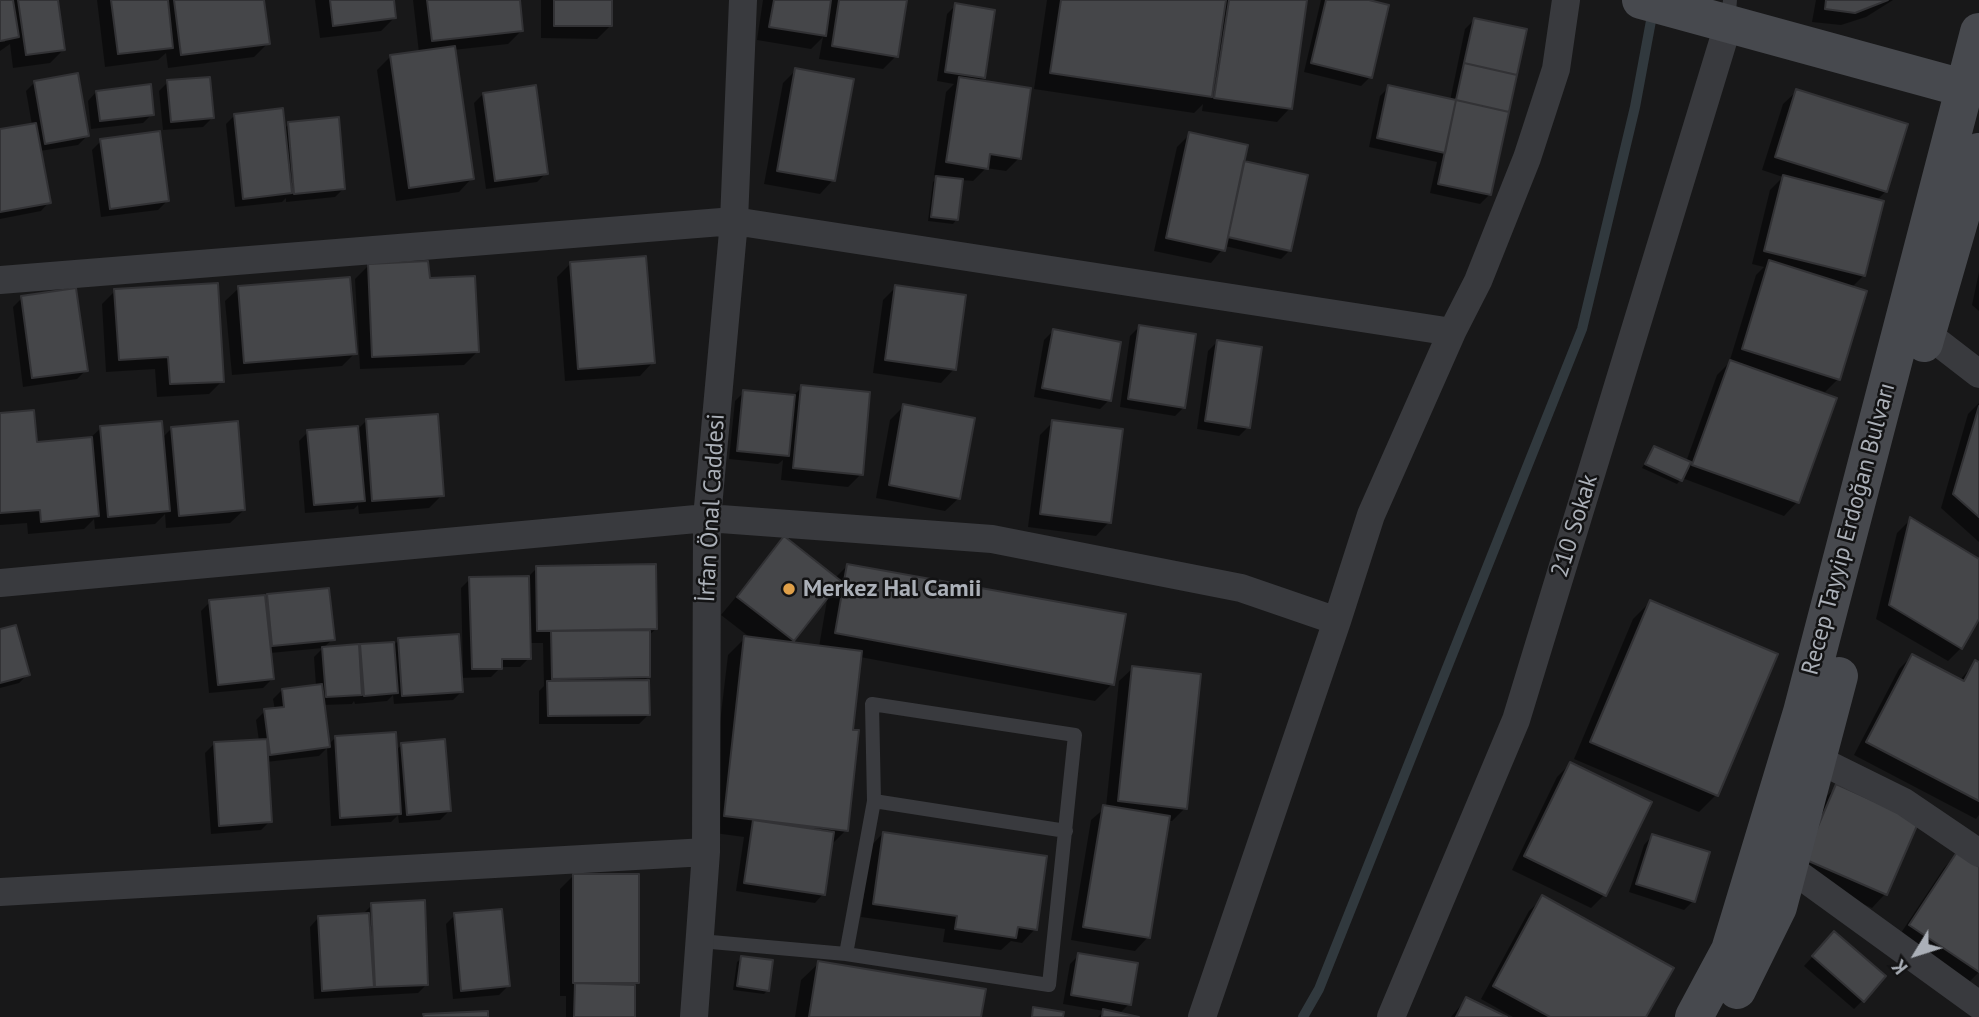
<!DOCTYPE html>
<html>
<head>
<meta charset="utf-8">
<style>
	body { margin:0 }
	#map { position:relative; width:1979px; height:1017px; overflow:hidden; background:#181819; font-family:"PT Sans",sans-serif }
	canvas { display:block }
	.north { position:absolute; left:1881px; top:919px; width:70px; height:70px; -webkit-text-stroke:5px #131314; paint-order:stroke; rotate:232deg; font-size:19px; font-weight:700; line-height:28px; text-align:center; color:#abb0b8 }
	.north::after { content:''; display:block; margin:auto; width:24px; height:32px; background:#abb0b8; clip-path:polygon(50% 0,100% 100%,50% 72%,0 100%) }
</style>
</head>
<body>
<div id="map">
<canvas width="1979" height="1017"></canvas>
<div class="north">K</div>
</div>
<script>
const context = document.querySelector('canvas').getContext('2d');
context.lineJoin = 'round';
function paint(path, color) {
  context.fillStyle = color;
  context.fill(path, 'evenodd');
}
function stroke(path, color, width, dash) {
  context.strokeStyle = color;
  context.lineWidth = width;
  context.lineCap = dash ? 'butt' : 'round';
  context.setLineDash(dash || []);
  context.stroke(path);
}
function write(font, color, halo, rows, align = 'center') {
  context.font = font + ' "PT Sans",sans-serif';
  context.lineWidth = 5;
  context.setLineDash([]);
  context.textBaseline = 'middle';
  context.strokeStyle = halo;
  context.fillStyle = color;
  for (const [text, x, y, turn = 0] of rows) {
    context.save();
    context.translate(x, y);
    context.rotate((+turn || 0) * Math.PI / 180);
    context.textAlign = isNaN(turn) ? turn : align;
    if (halo) context.strokeText(text, 0, 0);
    context.fillText(text, 0, 0);
    context.restore();
  }
}
const shadow = new Path2D(`
	M0 0H57L63 50 50 63 13 68 10 44 0 51V42H5V38L0 39Z
	M97 0H262L268 43 254 57 168 68 166 53 158 60 105 67Z
	M315 0H392L394 18 381 31 320 38Z
	M413 0H518L521 31 508 44 453 50 472 178 459 192 396 201 377 70 390 57 419 53Z
	M541 0H611V25L597 39 541 38Z
	M763 0H906L896 56 883 69 819 59 823 37 811 49 757 40Z
	M1047 0H1306L1290 108 1277 122 1202 111 1203 104 1194 113 1034 89Z
	M1321 0H1361L1370 77 1361 86 1304 72Z
	M1816 0H1893L1866 17 1841 25 1812 22Z
	M956 5 983 78 979 82 1019 158 1006 171 986 168 973 181 961 180 957 219 953 224 928 221 933 182 939 176 934 175 946 92 954 84 937 81 947 14Z
	M1474 20 1489 195 1480 204 1430 193 1437 162 1369 147 1380 96 1389 87 1450 101 1465 29Z
	M796 70 833 180 820 194 764 184 783 83Z
	M35 82 87 136 78 145 40 151 49 202 41 211 0 219V131L32 125 26 91Z
	M168 82 212 118 203 127 163 130 159 91Z
	M1797 91 1886 191 1876 201 1864 275 1851 288 1838 379 1825 392 1817 389 1797 502 1784 516 1682 478 1677 484 1642 468 1654 448 1686 462 1717 375 1729 363 1756 275 1764 267 1752 264 1770 190 1783 177 1762 170 1783 104Z
	M96 92 152 114 143 123 91 129 88 101Z
	M483 94 546 173 537 182 486 189 474 103Z
	M235 115 284 129 289 124 344 188 335 197 286 202V198L282 202 235 207 226 124Z
	M1190 134 1243 163 1227 238 1288 252 1281 259 1225 246 1211 263 1154 251 1177 147Z
	M101 141 167 201 158 210 101 217 92 150Z
	M570 264 653 362 640 376 565 381 557 277Z
	M369 265 428 280 477 352 464 365 360 369 355 279Z
	M1979 272V311L1972 305Z
	M896 287 954 369 941 383 873 373 883 300Z
	M239 288 355 353 342 366 232 375 225 301Z
	M115 291 222 381 209 394 157 397 155 369 106 372 102 304Z
	M22 298 86 370 77 379 23 387 13 307Z
	M1139 327 1184 407 1175 416 1120 407 1130 336Z
	M1053 331 1109 400 1100 409 1034 397 1044 340Z
	M1217 342 1248 427 1239 436 1197 429 1208 351Z
	M802 387 861 474 848 487 781 480 783 460 778 464 729 459 735 401 744 392 792 397Z
	M1979 403V542L1941 508 1968 414Z
	M904 406 959 498 945 511 876 498 890 420Z
	M0 414 36 444 89 439 101 428 162 438 171 429 244 510 230 523 166 528 165 514 155 524 95 529 94 519 84 529 28 534 27 523 0 525Z
	M367 420 442 495 429 508 359 514 358 505 354 509 305 513 299 441 308 432 357 430Z
	M1053 422 1109 522 1096 536 1028 527 1040 435Z
	M1910 520 1979 561V616L1961 648 1948 661 1876 619 1897 533Z
	M784 539 835 578 848 565 1112 684 1095 701 860 657 851 731 846 830 831 845 823 894 815 903 736 891 744 837 707 832 728 655 745 638 752 639 721 615ZM828 594 819 647 790 644 793 640Z
	M537 568 656 629 648 636 649 676 643 682 648 715 639 724H539V691L544 686 543 643H529V658L520 667H501L491 677 461 678 462 691 453 700 394 704 393 695 387 701 355 704 354 701 352 704 323 705 328 745 335 738 396 751 402 744 449 811 440 820 399 823 398 815 391 822 331 826 327 748 319 756 266 762 270 821 261 830 211 834 205 753 214 744 259 741 256 720 265 711 275 710 273 699 282 690 316 686 314 657 323 648 270 653 272 679 263 688 209 693 201 611 210 602 264 599 268 596 333 639 323 648 393 646 399 640 463 670 461 588 470 579 527 578Z
	M1650 602 1775 655 1716 795 1699 812 1574 759 1633 619Z
	M0 631 28 674 19 683 0 688Z
	M1912 656 1959 681 1976 662 1979 664V815L1976 819 1854 755 1899 669Z
	M1133 668 1185 808 1172 821H1167L1148 937 1135 951 1071 940 1091 820 1106 807 1119 681Z
	M1570 764 1604 895 1591 908 1512 870 1557 777Z
	M1837 786 1917 822 1885 894 1872 908 1792 872 1824 799Z
	M883 833 1035 929 1022 943 1011 941 1001 950 943 942 945 929 861 917 870 847Z
	M1652 836 1693 901 1684 910 1629 892 1644 845Z
	M1957 854 1979 869V972L1966 985 1897 939 1944 868Z
	M573 876 637 983 633 987V1017H566V996H560V889Z
	M1543 898 1644 1017H1513L1481 999 1529 911Z
	M372 905 427 984 418 993 314 999 310 927 318 918 363 914Z
	M455 915 508 986 499 995 453 999 446 924Z
	M1825 943 1863 1000 1854 1009 1804 966Z
	M1079 955 1129 1004 1119 1014 1131 1017H1098L1104 1011 1063 1004 1070 964Z
	M742 958 768 990 764 994 733 990 737 962Z
	M819 963 979 1017H795L801 980Z
	M1466 999 1503 1017H1451Z`);
const stream = new Path2D(`
	M1303 1017 1319 989 1582 329 1635 107 1653 10`);
const building = new Path2D(`
	M0 0H13L19 37 0 41Z
	M18 0H58L65 50 26 55Z
	M111 0H168L173 48 118 54Z
	M174 0H264L270 44 181 55Z
	M330 0H394L396 18 333 26Z
	M427 0H520L523 31 432 41Z
	M554 0H612V26H554Z
	M774 0H831L826 36 769 27Z
	M839 0H907L898 57 832 46Z
	M1061 0H1226L1212 97 1050 73Z
	M1229 0H1307L1292 109 1214 98Z
	M1326 0H1369L1389 5 1372 78 1311 63Z
	M1826 0H1888L1855 13 1825 9Z
	M955 3 995 10 985 78 945 72Z
	M1474 18 1527 29 1517 75 1464 63Z
	M455 46 474 179 409 188 390 55Z
	M1464 63 1517 75 1509 112 1456 100Z
	M795 68 854 79 835 181 777 171Z
	M78 73 89 136 45 144 34 81Z
	M210 77 214 118 171 122 167 80Z
	M959 77 1031 88 1021 159 990 154 988 169 946 162Z
	M151 84 154 115 100 121 96 91Z
	M536 85 548 174 495 181 483 93Z
	M1388 85 1456 100 1445 153 1377 138Z
	M1796 89 1908 124 1887 192 1775 157Z
	M1456 100 1509 112 1491 195 1438 184Z
	M283 108 292 193 243 199 234 114Z
	M339 117 345 189 294 194 288 122Z
	M36 123 51 203 0 212V129Z
	M160 131 169 201 110 209 100 139Z
	M1189 132 1248 145 1225 251 1166 238Z
	M1244 161 1308 175 1291 251 1228 237Z
	M1783 175 1884 201 1865 276 1764 251Z
	M936 176 963 179 958 220 931 217Z
	M646 256 655 363 578 369 570 262Z
	M1769 260 1867 291 1840 380 1742 349Z
	M428 261 430 278 475 276 479 352 372 357 368 264Z
	M350 277 357 354 244 363 238 286Z
	M218 283 224 382 170 384 168 357 119 360 114 289Z
	M895 285 966 295 956 370 885 360Z
	M76 288 88 371 32 378 21 296Z
	M1139 325 1196 334 1185 408 1128 399Z
	M1053 329 1121 342 1111 401 1042 388Z
	M1217 340 1262 347 1250 428 1205 421Z
	M1730 360 1837 398 1799 503 1692 465Z
	M801 385 870 392 863 475 793 468Z
	M743 390 795 395 789 456 737 451Z
	M903 404 975 418 960 499 889 485Z
	M1979 406V517L1953 494Z
	M34 410 37 442 92 437 99 516 41 522 40 510 0 513V413Z
	M438 414 444 496 372 501 366 419Z
	M1052 420 1123 429 1111 523 1040 514Z
	M162 421 170 511 108 517 100 426Z
	M238 421 245 510 179 516 171 427Z
	M358 426 365 501 314 505 307 430Z
	M1654 446 1691 462 1682 481 1645 464Z
	M1910 517 1979 559V619L1962 649 1889 605Z
	M784 536 841 581 794 641 737 597Z
	M656 564 657 629 537 631 536 566Z
	M847 564 1126 614 1114 685 835 633Z
	M529 576 531 659H502V669H472L469 577Z
	M329 588 335 640 272 646 267 594Z
	M265 595 274 679 218 685 209 600Z
	M1650 600 1778 654 1718 796 1590 742Z
	M16 625 30 675 0 683V629Z
	M650 630V677L552 679 551 631Z
	M459 634 463 692 402 696 398 638Z
	M744 636 862 651 853 730H859L848 831 724 816Z
	M394 642 398 693 364 696 360 644Z
	M359 644 362 695 326 697 322 647Z
	M1912 654 1964 681 1975 660 1979 662V801L1866 742Z
	M1132 666 1201 674 1187 809 1118 801Z
	M649 680 650 715 548 716 547 681Z
	M322 684 330 747 270 755 264 709 284 707 282 689Z
	M396 732 401 814 340 818 335 736Z
	M267 739 272 822 219 826 214 742Z
	M445 739 451 811 407 815 401 743Z
	M1570 762 1652 802 1606 896 1524 856Z
	M1836 784 1919 821 1887 895 1804 859Z
	M1103 805 1170 816 1150 938 1083 927Z
	M753 820 834 832 825 895 744 883Z
	M883 832 1047 856 1037 930 1018 927 1016 938 955 929 957 916 873 904Z
	M1652 834 1710 852 1695 902 1636 884Z
	M1957 852 1979 867V972L1909 925Z
	M573 874H639V983H573Z
	M1542 895 1674 968 1646 1017H1550L1493 986Z
	M425 900 428 985 375 987 371 903Z
	M502 909 510 986 461 991 454 913Z
	M369 913 374 987 322 991 318 916Z
	M1834 931 1886 976 1864 1002 1812 956Z
	M1078 953 1138 963 1131 1005 1071 995Z
	M741 956 773 960 769 991 737 986Z
	M818 961 986 989 981 1017H809Z
	M575 983 635 985V1017H574Z
	M1466 997 1507 1017H1456Z
	M1033 1007 1064 1012 1063 1017H1032Z
	M1103 1009 1139 1017H1102Z
	M488 1011V1017H424L423 1014Z`);
const lane = new Path2D(`
	M1728 23 1730 0
	M874 801 1066 831
	M700 941 846 954 1049 985 1075 735 872 704 874 801 846 954`);
const street = new Path2D(`
	M0 280 734 221 1452 332
	M1926 333 1979 374
	M0 583 707 518 992 539 1241 588 1337 621 1371 515 1452 332 1478 281 1527 158 1556 69 1566 0
	M1817 759 1904 802 1979 853
	M1790 868 1979 1005
	M0 892 706 852
	M694 1017 706 852 707 518 734 221 743 0
	M1202 1017 1337 621
	M1391 1017 1516 720 1728 25`);
const secondary = new Path2D(`
	M1641 0 1963 88
	M1924 343 1979 152
	M1737 990 1778 907 1839 676
	M1694 1017 1730 950 1802 712 1979 32`);
const markers = [
	[789,589,7,"#e0a049"]
];
const streetNames = [
	["İrfan Önal Caddesi",712,508,-87],
	["210 Sokak",1575,526,-73],
	["Recep Tayyip Erdoğan Bulvarı",1849,529,-75]
];
const poiNames = [
	["Merkez Hal Camii",803,589]
];
paint(shadow, '#0007');
stroke(stream, '#31393e', 10);
paint(building, '#454649');
stroke(building, '#323235', 2);
stroke(lane, '#393a3e', 14);
stroke(street, '#393a3e', 28);
stroke(secondary, '#47494e', 38);
for (const [x, y, r, color] of markers) {
  const dot = new Path2D();
  dot.arc(x, y, r, 0, 2 * Math.PI);
  context.fillStyle = color;
  context.fill(dot);
  stroke(dot, '#131314', 2.5);
}
write('24px', '#abb0b8', '#131314', streetNames);
write('bold 24px', '#abb0b8', '#131314', poiNames, 'left');
</script>
</body>
</html>
